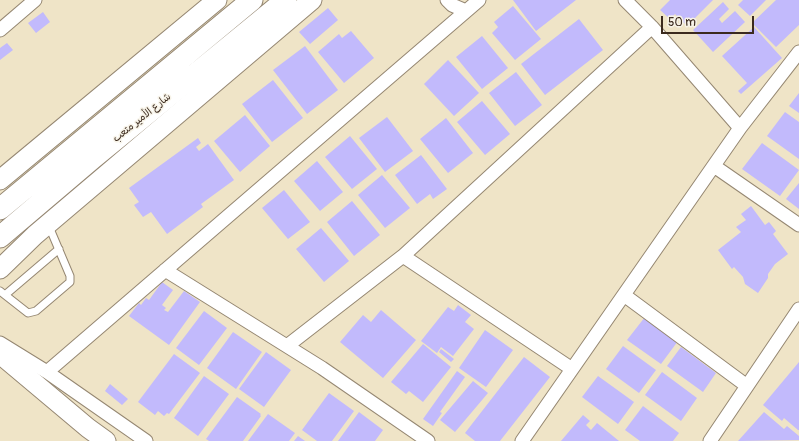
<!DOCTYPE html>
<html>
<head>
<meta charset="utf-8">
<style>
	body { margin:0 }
	#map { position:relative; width:799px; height:441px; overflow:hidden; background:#efe4c7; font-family:Pangolin,sans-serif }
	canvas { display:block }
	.scale { position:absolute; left:661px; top:16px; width:93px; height:18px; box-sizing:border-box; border:2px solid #3b2a1e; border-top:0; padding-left:5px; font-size:12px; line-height:14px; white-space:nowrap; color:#3b2a1e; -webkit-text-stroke:3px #f7f3e8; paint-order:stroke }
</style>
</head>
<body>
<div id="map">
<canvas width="799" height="441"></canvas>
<div class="scale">50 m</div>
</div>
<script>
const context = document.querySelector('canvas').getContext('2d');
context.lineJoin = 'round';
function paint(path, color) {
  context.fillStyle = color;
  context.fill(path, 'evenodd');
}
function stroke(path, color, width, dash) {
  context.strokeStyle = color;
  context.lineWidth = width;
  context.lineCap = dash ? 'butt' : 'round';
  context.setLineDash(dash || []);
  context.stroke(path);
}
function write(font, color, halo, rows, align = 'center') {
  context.font = font + ' Pangolin,"Playpen Sans Arabic",sans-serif';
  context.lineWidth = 3;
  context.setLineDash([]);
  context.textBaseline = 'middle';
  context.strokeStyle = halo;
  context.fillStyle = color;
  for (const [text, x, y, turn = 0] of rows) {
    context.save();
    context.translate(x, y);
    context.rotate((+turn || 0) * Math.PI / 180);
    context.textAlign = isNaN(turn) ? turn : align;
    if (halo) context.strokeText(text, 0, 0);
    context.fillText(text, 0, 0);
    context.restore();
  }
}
const building = new Path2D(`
	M513 0H576L536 31Z
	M670 0H713L687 26 675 14 670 19 660 10Z
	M743 0H766L750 16 738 5Z
	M776 0H799V25L776 47 752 23Z
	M723 2 729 9 719 19 722 23 735 11 745 22 713 52 693 30Z
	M513 6 541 39 515 60 492 33 498 27 494 22Z
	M328 8 338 20 310 44 299 32Z
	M43 12 50 22 36 33 28 23Z
	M579 19 603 50 545 95 521 64Z
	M754 27 782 58 741 94 738 91 747 83 722 56Z
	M351 31 374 58 344 83 318 52 339 34 342 38Z
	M482 36 508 68 482 89 456 57Z
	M7 43 13 50 0 60V48Z
	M305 46 338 90 307 114 273 70Z
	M448 60 479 93 454 116 424 84Z
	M516 72 542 105 515 126 489 93Z
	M273 80 303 118 272 142 242 104Z
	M799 93V113L789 106Z
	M482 101 510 134 485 155 457 122Z
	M785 112 799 122V159L767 136Z
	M245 115 270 146 240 172 214 141Z
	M387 117 413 151 385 172 359 138Z
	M446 118 473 153 448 173 420 139Z
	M350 136 377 169 352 189 325 157Z
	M198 138 201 143 196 147 199 151 208 144 234 180 201 204 203 207 167 234 151 212 143 217 134 205 139 202 129 188Z
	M762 143 799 170 780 196 742 169Z
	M421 155 447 189 433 199 430 194 417 204 395 175Z
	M317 161 343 192 320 211 294 181Z
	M382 175 410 208 385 228 358 195Z
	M799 183V209L786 199Z
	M284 190 310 222 288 239 262 208Z
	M352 201 380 235 354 256 327 222Z
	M751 206 765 225 769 222 776 231 773 234 788 254 775 264 768 274V278L758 293 745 284 743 277 734 267 732 269 718 250 741 232 736 227 746 220 741 214Z
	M321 228 349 261 324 282 296 249Z
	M162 282 173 290 162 305 166 308 164 310 168 312 184 291 200 302 169 345 129 316 139 303 141 305 146 298 149 300Z
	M458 305 471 315 465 322 474 329 453 356 441 347 437 353 421 341 448 307 454 311Z
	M381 310 416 340 383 378 340 342 363 315 371 322Z
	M204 311 227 328 199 365 176 348Z
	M645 317 678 341 661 364 627 340Z
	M485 330 513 350 486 387 459 368Z
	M233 332 262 352 236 389 207 368Z
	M423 344 451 367 423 402 409 391 406 394 391 382Z
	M623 346 656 370 639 393 606 369Z
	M681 347 716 373 703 392 667 366Z
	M441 349 454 359 451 362 439 352Z
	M266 352 291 370 264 407 239 389Z
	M174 354 200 373 169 414 167 413 164 416 158 411 155 415 138 402Z
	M524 357 550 377 500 441H475L465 433Z
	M799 362V430H798L784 418 782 421 763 405Z
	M457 371 465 377 440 412 442 413 433 426 423 419Z
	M662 372 697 398 681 421 645 395Z
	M204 376 229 394 198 436 174 418Z
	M598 376 634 402 618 424 582 397Z
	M473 381 488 393 455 432 440 420Z
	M110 384 128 399 122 405 105 391Z
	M329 393 354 411 332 441H317L302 430Z
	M237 397 261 414 260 415 261 416 243 441H209L206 439Z
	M643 406 679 433 673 441H640L625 430Z
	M359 412 383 430 375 441H338Z
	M764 412 784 429 787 426 799 436V440L738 441Z
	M268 414 295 433 289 441H248Z
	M583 415 590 421 586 425 591 430 597 423 619 441H561Z
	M298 436 305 441H294Z`);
const lane = new Path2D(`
	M0 291 28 313 36 311 70 282V276L48 224
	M5 295 59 249`);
const street = new Path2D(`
	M447 0 452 5 466 11
	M625 0 652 27 740 128
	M0 30 35 0
	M714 166 799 225
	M403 256 572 369
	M165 270 322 368 428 441
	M624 295 747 386
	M0 343 47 372 479 0
	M287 346 403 256 652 27
	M47 372 146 441
	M522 441 740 128 799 52
	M710 441 799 309`);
const secondary = new Path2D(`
	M0 180 217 0
	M0 269 35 235 312 0
	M0 354 88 428 106 441`);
const primary = new Path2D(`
	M0 209 252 0
	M0 237 93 158 286 0`);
const streetNames = [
	["شارع الأمير متعب",142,118,-39]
];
paint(building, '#c2bafc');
stroke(lane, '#958772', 9);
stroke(street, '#958772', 15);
stroke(secondary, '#958772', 21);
stroke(primary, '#958772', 23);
stroke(lane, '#fff', 7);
stroke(street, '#fff', 13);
stroke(secondary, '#fff', 19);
stroke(primary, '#fff', 21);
write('10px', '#3b2a1e', '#f7f3e8', streetNames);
</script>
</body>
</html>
